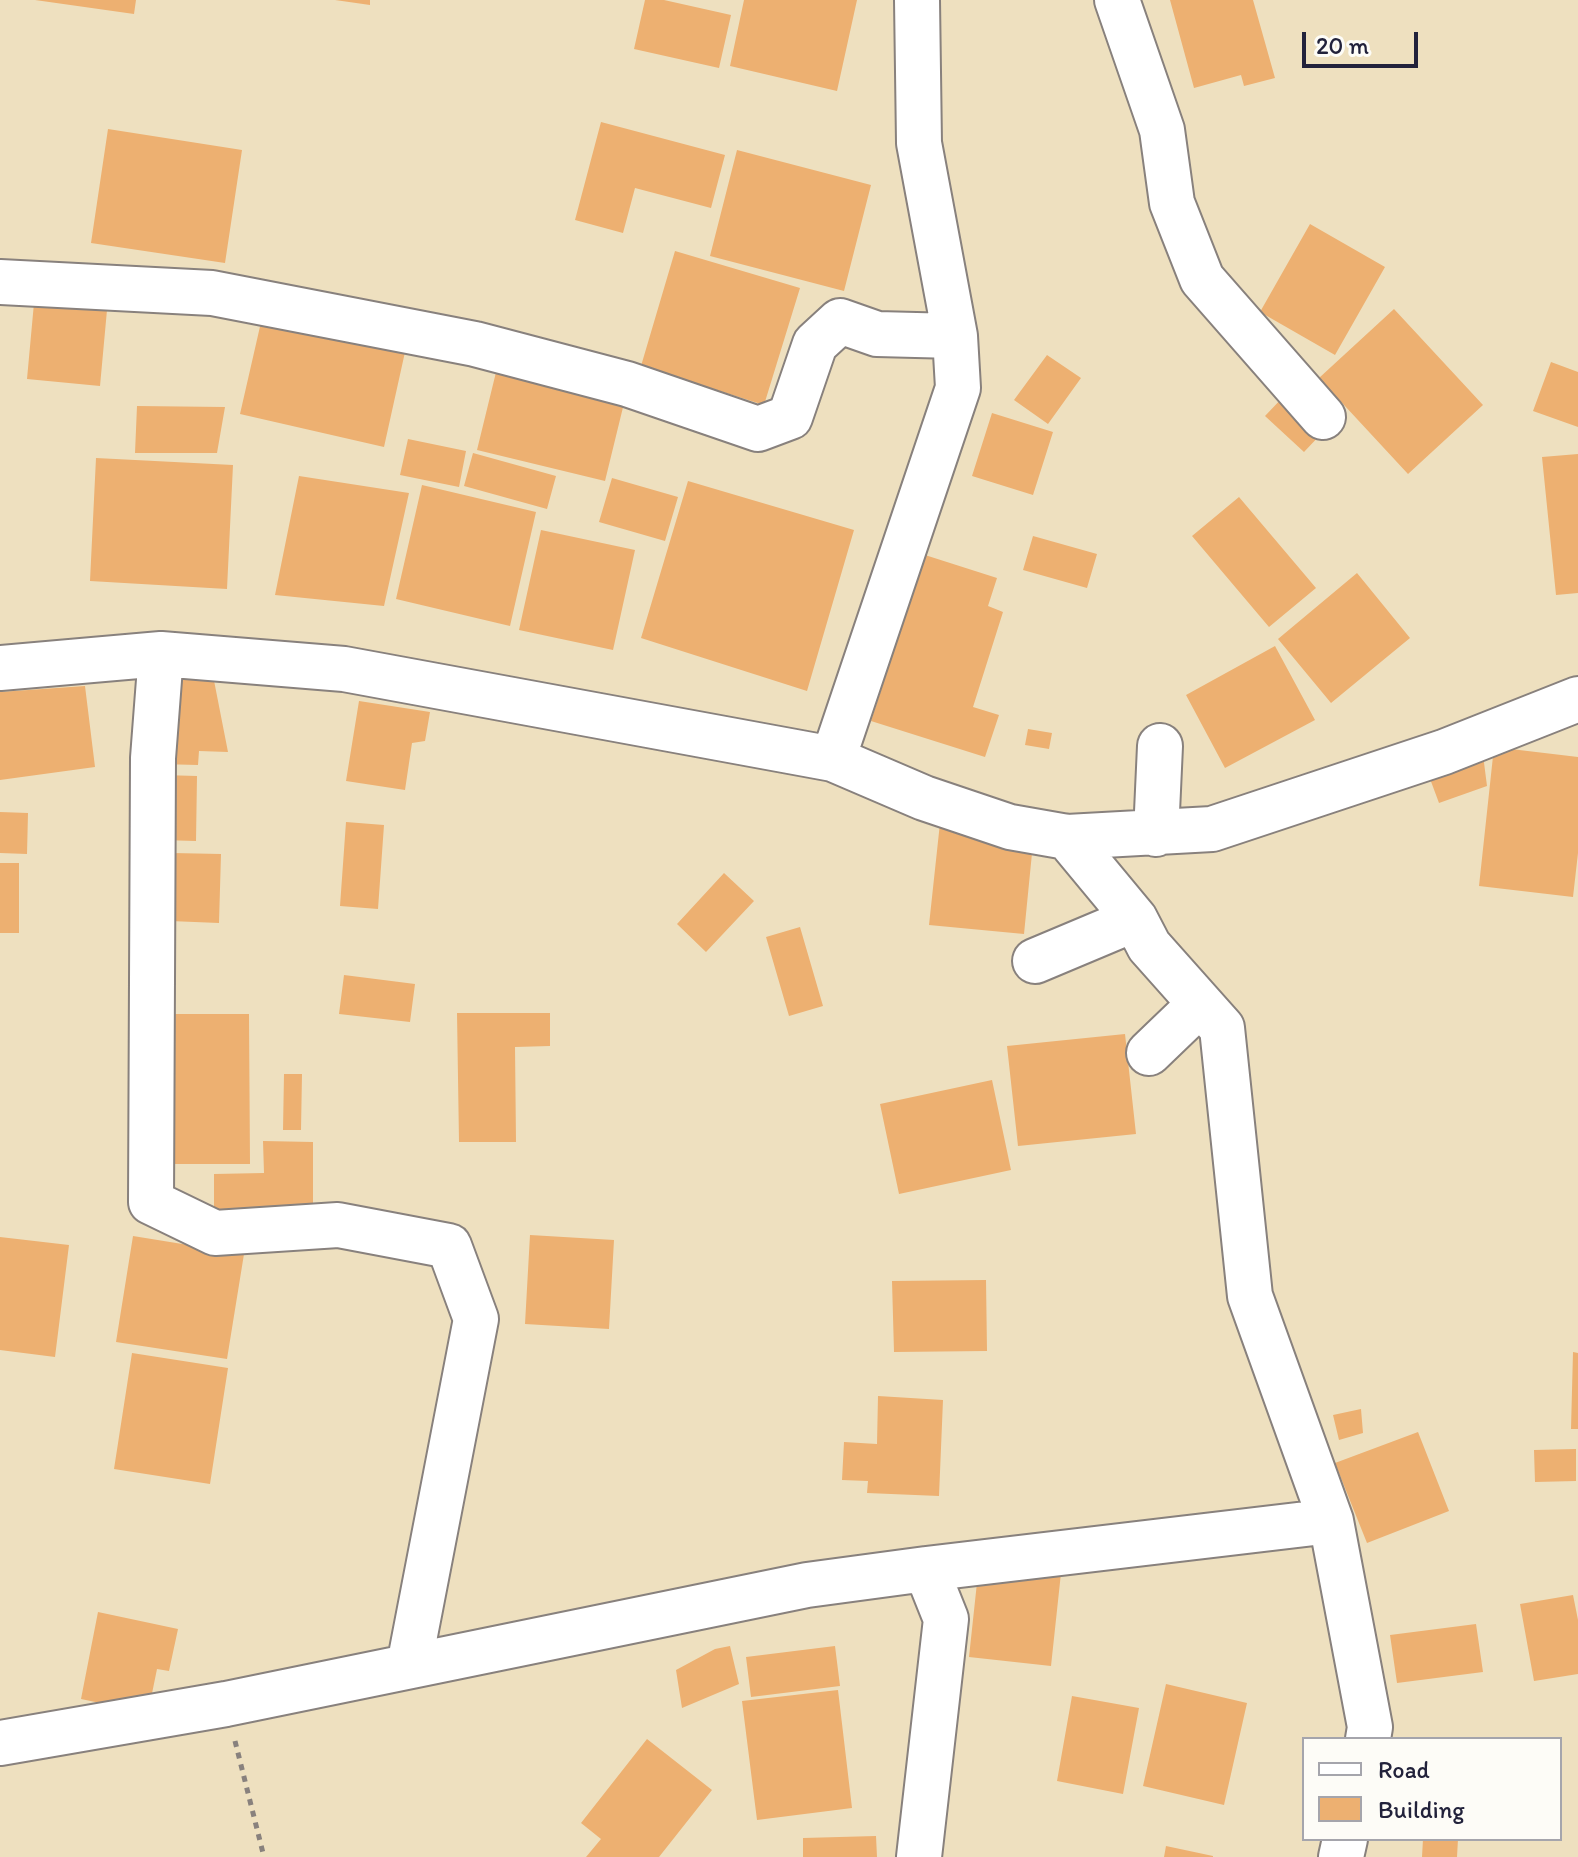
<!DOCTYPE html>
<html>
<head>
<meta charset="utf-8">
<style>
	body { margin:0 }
	#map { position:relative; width:1578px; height:1857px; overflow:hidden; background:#eee0bf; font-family:Itim,sans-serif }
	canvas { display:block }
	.legend { position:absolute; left:1302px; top:1737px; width:260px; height:104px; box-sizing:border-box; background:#fdfcf7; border:2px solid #a5a5ac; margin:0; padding:10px 14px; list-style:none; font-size:24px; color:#22223b }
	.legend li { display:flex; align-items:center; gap:16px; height:40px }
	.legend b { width:40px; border:2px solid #a5a5ac }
	.scale { position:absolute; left:1302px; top:32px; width:116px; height:36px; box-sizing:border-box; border:4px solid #22223b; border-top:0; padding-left:10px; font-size:24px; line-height:28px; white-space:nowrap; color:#22223b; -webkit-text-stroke:6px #fdfcf7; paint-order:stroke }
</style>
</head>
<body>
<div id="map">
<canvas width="1578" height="1857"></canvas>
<ul class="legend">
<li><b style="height:10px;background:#fff"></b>Road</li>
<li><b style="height:22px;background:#edb071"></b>Building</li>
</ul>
<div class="scale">20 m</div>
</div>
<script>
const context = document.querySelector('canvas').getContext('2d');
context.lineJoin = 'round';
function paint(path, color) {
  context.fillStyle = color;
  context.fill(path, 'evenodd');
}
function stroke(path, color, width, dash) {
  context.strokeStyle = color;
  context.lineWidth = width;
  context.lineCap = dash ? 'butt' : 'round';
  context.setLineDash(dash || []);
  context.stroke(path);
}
const building = new Path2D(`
	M35 0H136L134 14Z
	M335 0H370V5Z
	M645 0H664L731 15 719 68 634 49Z
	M744 0H857L837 91 730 66Z
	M1170 0H1253L1275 78 1244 86 1241 75 1194 88Z
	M601 122 725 155 711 208 635 188 623 233 575 220Z
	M108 129 242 150 225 263 91 243Z
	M737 150 871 185 844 291 710 256Z
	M1310 224 1385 267 1335 355 1260 312Z
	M675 251 800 288 764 405 641 366Z
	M34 303 107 310 100 386 27 379Z
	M264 309 407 343 384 447 240 414Z
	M1394 309 1483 405 1408 474 1319 378Z
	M1047 355 1081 378 1048 424 1014 400Z
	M1551 362 1578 372V427L1533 411Z
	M498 364 626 395 605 481 477 450Z
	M1284 396 1322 433 1304 452 1265 416Z
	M137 406 225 407 217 453H135Z
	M992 413 1053 432 1033 495 972 476Z
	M408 439 466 451 459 487 400 475Z
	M473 453 556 476 547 509 464 486Z
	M1578 454V593L1556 595 1542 457Z
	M96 458 233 465 227 589 90 581Z
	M299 476 409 493 384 606 275 595Z
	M612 478 678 497 665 541 599 522Z
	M688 481 854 530 807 691 641 638Z
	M422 485 536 512 510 626 396 599Z
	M1239 497 1316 588 1269 627 1192 536Z
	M541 530 635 550 613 650 519 630Z
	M1033 536 1097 554 1087 588 1023 570Z
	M925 555 997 578 988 606 1003 612 973 707 999 715 985 757 871 721Z
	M1357 573 1410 638 1331 703 1278 639Z
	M1275 646 1315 720 1225 768 1186 695Z
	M161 654 209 655 228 752 199 751 198 765 159 764Z
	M85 686 95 767 0 780V692Z
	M359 701 430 712 425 741 412 743 405 790 346 781Z
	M1028 729 1052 733 1049 749 1025 745Z
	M1482 747 1487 786 1439 803 1426 768Z
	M1494 747 1578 757V853L1573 897 1479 886Z
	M162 775 197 776 196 841 161 840Z
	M0 812 28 813 27 854 0 853Z
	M346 822 384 825 378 909 340 906Z
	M940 823 1034 833 1024 934 929 925Z
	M172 853 221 854 219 923 170 921Z
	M0 863H19V933H0Z
	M724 873 754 901 706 952 677 924Z
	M800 927 823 1006 789 1016 766 937Z
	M344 975 415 984 410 1022 339 1014Z
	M457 1013H550V1046L515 1047 516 1142H459Z
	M163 1014H249L250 1164H163Z
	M1125 1034 1136 1134 1018 1146 1007 1046Z
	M284 1074H302L301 1130H283Z
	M992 1080 1011 1170 899 1194 880 1104Z
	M263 1141 313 1142V1210L214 1211V1174L264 1173Z
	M530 1235 614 1240 609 1329 525 1324Z
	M133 1236 244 1254 227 1359 116 1342Z
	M0 1237 69 1245 55 1357 0 1350Z
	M986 1280 987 1351 894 1352 892 1281Z
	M1573 1352 1578 1353V1429H1571Z
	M132 1353 228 1368 210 1484 114 1469Z
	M878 1396 943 1400 939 1496 867 1493 868 1481 842 1480 844 1442 877 1444Z
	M1361 1409 1363 1433 1339 1440 1333 1415Z
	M1418 1432 1449 1511 1367 1543 1335 1463Z
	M1576 1449V1481L1535 1482 1534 1450Z
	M979 1564 1061 1573 1051 1666 969 1657Z
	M1573 1595 1578 1620V1674L1534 1681 1520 1604Z
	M98 1612 178 1629 169 1671 157 1669 148 1713 81 1699Z
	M1476 1624 1483 1672 1397 1683 1390 1635Z
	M730 1646 739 1684 682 1708 676 1670 715 1649Z
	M835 1646 840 1686 751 1697 746 1657Z
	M1166 1684 1247 1703 1224 1805 1143 1786Z
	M838 1690 852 1808 757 1820 742 1701Z
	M1072 1696 1139 1708 1123 1794 1057 1781Z
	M647 1739 712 1790 659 1857H586L601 1839 581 1823Z
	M876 1836 877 1857H803V1838Z
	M1423 1839H1458L1457 1857H1422Z
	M1166 1846 1213 1856V1857H1164Z`);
const path = new Path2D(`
	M235 1741 264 1857`);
const minor = new Path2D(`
	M1117 0 1162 130 1172 203 1202 279 1323 417
	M0 282 212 293 475 344 627 384 758 429 790 417 815 344 840 321 877 334 955 336
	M161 654 153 758 151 1202 215 1233 338 1225 449 1246 476 1319 409 1666
	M0 668 161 654 344 669 833 759 924 798 1010 827 1067 837 1212 829 1444 752 1578 699
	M833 759 958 388 955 336 919 143 917 0
	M1156 834 1160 746
	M1067 837 1135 919 1149 946 1222 1028 1250 1296 1331 1521 1370 1727 1368 1739
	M1035 961 1135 919
	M1149 1053 1200 1004
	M926 1569 1331 1521
	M0 1743 226 1704 807 1585 926 1569 946 1619 919 1857
	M1341 1857 1345 1839`);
paint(building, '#edb071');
stroke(minor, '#88817d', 48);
stroke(path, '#88817d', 5, [6, 6]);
stroke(minor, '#fff', 44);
</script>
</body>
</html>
